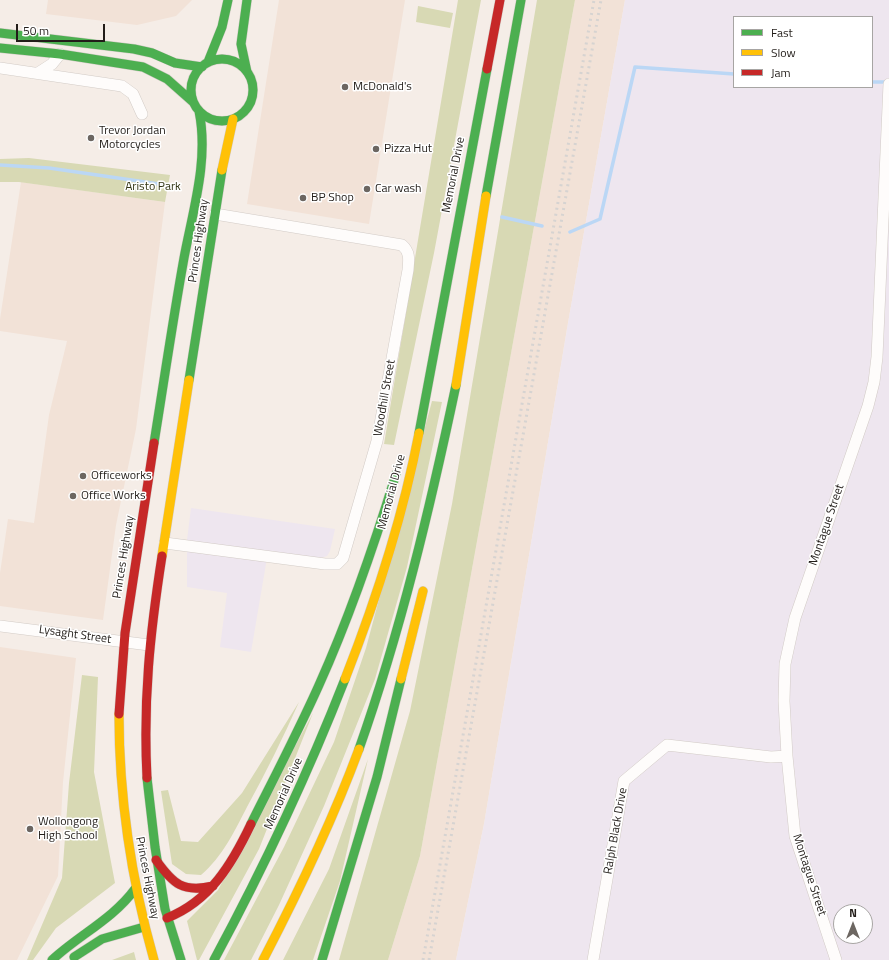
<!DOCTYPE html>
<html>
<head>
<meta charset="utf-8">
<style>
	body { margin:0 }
	#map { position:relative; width:889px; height:960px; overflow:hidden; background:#f5ede7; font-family:"Titillium Web",sans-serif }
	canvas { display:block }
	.legend { position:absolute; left:733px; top:16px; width:140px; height:72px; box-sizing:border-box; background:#fff; border:1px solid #a7a5a3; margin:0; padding:5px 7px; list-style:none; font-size:12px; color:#221d19 }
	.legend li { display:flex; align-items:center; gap:8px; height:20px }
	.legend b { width:20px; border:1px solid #a7a5a3 }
	.north { position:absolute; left:833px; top:904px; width:40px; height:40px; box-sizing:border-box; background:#fff; border:1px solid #a7a5a3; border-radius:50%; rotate:0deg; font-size:11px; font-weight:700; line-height:16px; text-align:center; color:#221d19 }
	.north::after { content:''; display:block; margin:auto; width:14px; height:18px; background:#6c6661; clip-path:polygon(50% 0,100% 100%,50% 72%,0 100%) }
	.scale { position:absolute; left:16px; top:24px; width:89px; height:18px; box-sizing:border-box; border:2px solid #221d19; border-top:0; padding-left:5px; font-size:12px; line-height:14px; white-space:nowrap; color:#221d19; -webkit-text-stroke:3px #fff; paint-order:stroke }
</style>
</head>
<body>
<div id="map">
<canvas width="889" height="960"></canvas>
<ul class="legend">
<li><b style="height:5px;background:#4caf50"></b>Fast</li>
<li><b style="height:5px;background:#ffc107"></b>Slow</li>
<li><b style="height:5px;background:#c62828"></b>Jam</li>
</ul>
<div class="north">N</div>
<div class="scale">50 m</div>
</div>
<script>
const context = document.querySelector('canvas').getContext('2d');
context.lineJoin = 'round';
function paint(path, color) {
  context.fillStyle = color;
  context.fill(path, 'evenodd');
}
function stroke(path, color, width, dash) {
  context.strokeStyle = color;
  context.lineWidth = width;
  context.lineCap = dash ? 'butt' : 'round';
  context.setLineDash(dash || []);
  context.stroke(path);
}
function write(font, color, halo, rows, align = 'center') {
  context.font = font + ' "Titillium Web",sans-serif';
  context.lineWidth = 3;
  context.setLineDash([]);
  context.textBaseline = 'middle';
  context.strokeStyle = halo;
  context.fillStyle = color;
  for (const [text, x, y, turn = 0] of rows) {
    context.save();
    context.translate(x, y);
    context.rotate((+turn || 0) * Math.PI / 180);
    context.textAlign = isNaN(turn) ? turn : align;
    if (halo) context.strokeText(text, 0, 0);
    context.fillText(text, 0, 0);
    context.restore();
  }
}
const built = new Path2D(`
	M48 0H192L176 16 137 25 46 14Z
	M279 0H405L369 224 247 204Z
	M575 0H625L568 323 484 824 456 960H388L420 856Z
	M21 182 165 202 136 429 116 525 103 620 0 606V573L8 519 34 523 49 415 67 341 0 331V319Z
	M0 647 76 658 63 782 58 876 17 960H0Z`);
const industrial = new Path2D(`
	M625 0H889V960H456L484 824 568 323ZM734 17H872V87H734ZM841 912H865V936H841Z
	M191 508 335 529 330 551 327 556 317 559 268 552 251 652 220 647 227 593 187 587V540Z`);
const green = new Path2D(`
	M458 0H481L434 253 394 445 384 444Z
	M537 0H575L420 856 388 960H339L410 711 452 504Z
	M418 6 453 13 450 28 416 22Z
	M29 158 170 175 165 202 19 182H0V159Z
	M432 401 442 402 407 567 375 679 324 806 279 905 251 960H224L284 847 334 742 366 648Z
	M82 675 98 677 94 772 115 883 56 928 33 960H27L62 878 69 783Z
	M299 702C283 738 266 772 247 807 234 832 223 856 201 875L186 874 172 864 161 791 168 790 181 841 198 842 242 793Z
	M313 713 259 849 199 960H197L187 921 218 890Z
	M368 759 340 881 313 960H283L329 869Z
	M134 952 136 960H112Z`);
const stream = new Path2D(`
	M872 82H889
	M0 165 49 168 166 185
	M502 217 542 226
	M570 232 600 219 635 67 734 74`);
const street = new Path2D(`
	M0 68 122 86 133 94 142 114
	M38 73 52 64 60 54
	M165 543 325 564H337L343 558 377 441 408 270C409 259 410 252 402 245L215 214
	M0 626 149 645
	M593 960 624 781 667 745 771 757 787 756
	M836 960 795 836 787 756 784 701 785 664 795 618 868 406 874 382 877 357 889 84`);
const fast = new Path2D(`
	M247 0 241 44 247 72
	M0 33 134 49 152 53 175 63 202 67
	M0 48 60 54 143 67 167 79 193 102
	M191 90a31 31 0 1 1 62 0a31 31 0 1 1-62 0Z
	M208 62 222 27 228 0
	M486 196 521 0
	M189 380 222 170
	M419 433 487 69
	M154 443C164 381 173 319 184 258 193 210 209 160 199 111
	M359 749C401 630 430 508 456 385
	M147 778 155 847 165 909 181 960
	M251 824C274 778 298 732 319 685 350 616 374 546 396 474
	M74 957 102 939 144 927
	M52 960C79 935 113 919 135 889
	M214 960C263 869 307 776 345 679
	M322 960 377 777 401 679`);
const slow = new Path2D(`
	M222 170 233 119
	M456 385 486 196
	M162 556 189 380
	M345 679C376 600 403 517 419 433
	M401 679 423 591
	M119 714C119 798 131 879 154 960
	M263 960C299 891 332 822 359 749`);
const jam = new Path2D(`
	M487 69 500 0
	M119 714 125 633 154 443
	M147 778C143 700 150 633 162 556
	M156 860C173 884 183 893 213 886
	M167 918C210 901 232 864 251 824`);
const rail = new Path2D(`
	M423 960 594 0
	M429 960 601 0`);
const markers = [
	[345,87,4,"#6c6661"],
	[91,138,4,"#6c6661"],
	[376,149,4,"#6c6661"],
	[367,189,4,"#6c6661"],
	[303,198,4,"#6c6661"],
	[83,476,4,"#6c6661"],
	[73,496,4,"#6c6661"],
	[30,829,4,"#6c6661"]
];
const poiNames = [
	["McDonald's",353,87],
	["Trevor Jordan",99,131],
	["Motorcycles",99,145],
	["Pizza Hut",384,149],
	["Car wash",375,189],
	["BP Shop",311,198],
	["Officeworks",91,476],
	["Office Works",81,496],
	["Wollongong",38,822],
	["High School",38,836]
];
const streetNames = [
	["Memorial Drive",454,175,-79],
	["Princes Highway",199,241,-82],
	["Woodhill Street",385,398,-80],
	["Memorial Drive",392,492,-75],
	["Montague Street",827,525,-71],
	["Princes Highway",124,557,-81],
	["Lysaght Street",75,635,8],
	["Memorial Drive",284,794,-66],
	["Ralph Black Drive",616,831,-80],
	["Montague Street",809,875,72],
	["Princes Highway",147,878,79]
];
const parkNames = [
	["Aristo Park",153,187]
];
paint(built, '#f2e2d7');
paint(industrial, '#eee6ef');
paint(green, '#d8d9b4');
stroke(stream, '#bbd7f5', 3.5);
stroke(street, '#d2cbc6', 12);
stroke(fast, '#d2cbc6', 10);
stroke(slow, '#d2cbc6', 10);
stroke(jam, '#d2cbc6', 10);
stroke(street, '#fefcfb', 11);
stroke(fast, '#4caf50', 9);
stroke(slow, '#ffc107', 9);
stroke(jam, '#c62828', 9);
stroke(rail, '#d6d3d1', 3, [2, 4]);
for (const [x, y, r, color] of markers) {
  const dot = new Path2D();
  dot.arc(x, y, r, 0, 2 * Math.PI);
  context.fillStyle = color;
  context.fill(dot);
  stroke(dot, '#fff', 1.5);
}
write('12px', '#221d19', '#fff', poiNames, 'left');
write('12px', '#221d19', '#fff', streetNames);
write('12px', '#333615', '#fff', parkNames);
</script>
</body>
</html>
